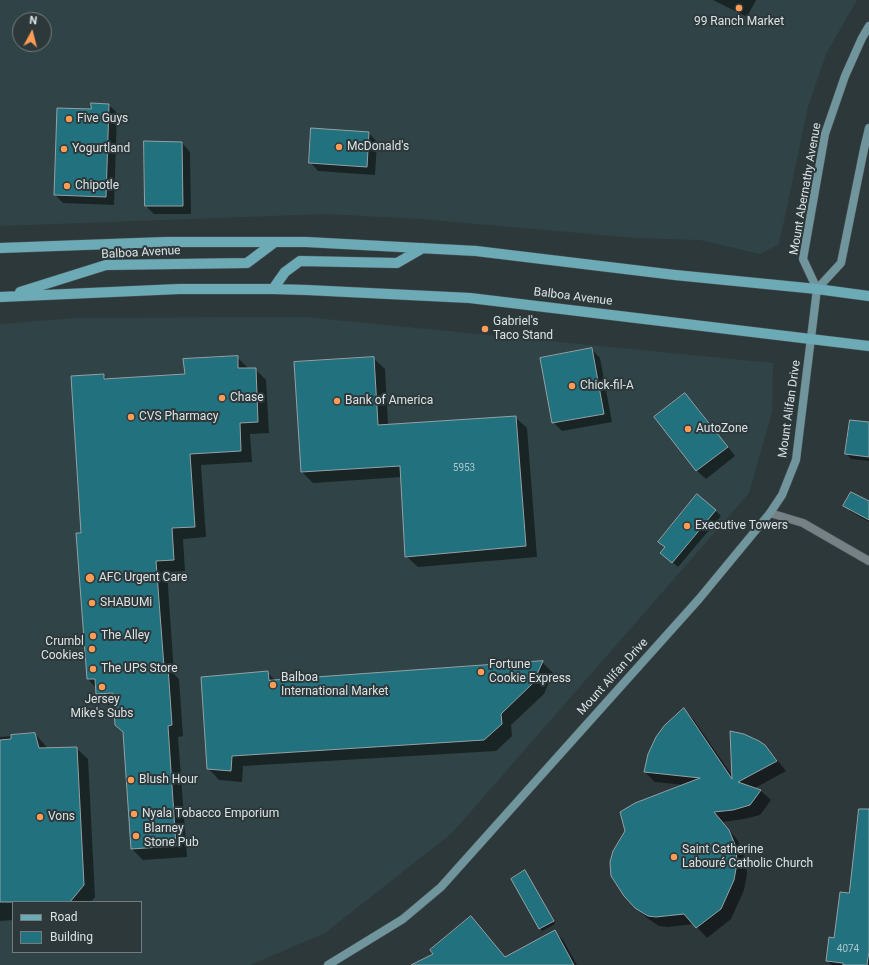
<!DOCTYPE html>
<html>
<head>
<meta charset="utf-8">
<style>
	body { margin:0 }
	#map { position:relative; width:869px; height:965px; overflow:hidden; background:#2d383b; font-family:Roboto,sans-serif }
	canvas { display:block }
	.legend { position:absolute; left:12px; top:901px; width:130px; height:52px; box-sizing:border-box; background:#2d383b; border:1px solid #737c7e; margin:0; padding:5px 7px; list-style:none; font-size:12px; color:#dbe2e3 }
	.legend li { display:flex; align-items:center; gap:8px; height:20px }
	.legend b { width:20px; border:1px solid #737c7e }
	.north { position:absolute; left:12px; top:12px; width:40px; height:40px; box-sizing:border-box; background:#2d383b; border:1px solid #737c7e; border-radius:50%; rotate:7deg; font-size:11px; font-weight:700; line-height:16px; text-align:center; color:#dbe2e3 }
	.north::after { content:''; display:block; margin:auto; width:14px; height:18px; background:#fd9c56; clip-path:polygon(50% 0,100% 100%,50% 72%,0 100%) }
</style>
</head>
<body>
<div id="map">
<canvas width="869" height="965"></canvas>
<ul class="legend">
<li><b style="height:5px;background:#6caab5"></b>Road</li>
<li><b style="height:11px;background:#21717e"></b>Building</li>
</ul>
<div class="north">N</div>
</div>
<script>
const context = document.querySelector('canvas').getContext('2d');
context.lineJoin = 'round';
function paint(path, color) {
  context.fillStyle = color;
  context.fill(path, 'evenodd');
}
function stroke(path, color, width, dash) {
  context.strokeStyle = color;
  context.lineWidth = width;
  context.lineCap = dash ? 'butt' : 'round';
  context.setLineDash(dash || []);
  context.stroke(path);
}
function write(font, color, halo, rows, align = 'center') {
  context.font = font + ' Roboto,sans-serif';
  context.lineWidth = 4;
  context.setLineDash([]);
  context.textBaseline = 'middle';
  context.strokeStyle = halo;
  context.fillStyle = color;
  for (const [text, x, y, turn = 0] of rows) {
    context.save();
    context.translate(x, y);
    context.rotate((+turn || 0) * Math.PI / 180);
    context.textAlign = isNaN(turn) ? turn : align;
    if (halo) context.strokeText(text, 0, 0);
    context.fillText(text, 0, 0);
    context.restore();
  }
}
const built = new Path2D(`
	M0 0H857L826 54 808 107 779 244 760 254 700 240 635 238 421 219 325 214 0 226ZM20 20H44V44H20Z
	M305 317 773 363 772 412 749 493 452 833 325 933 250 965H0V324L76 318ZM13 902H141V952H13Z`);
const shadow = new Path2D(`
	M713 0H756L747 17Z
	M109 105 117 113 114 205 63 203 55 195 92 110Z
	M312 129 369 133 377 142 375 175 318 171 310 162Z
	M145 143H182L190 152 191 214H154L146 206Z
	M592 350 600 358 612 422 562 431 553 422Z
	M237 357 249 369H255L266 380 269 433 250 434 252 462 201 465 206 537 183 539 185 571 167 572 174 674 179 679 183 736 178 737 187 857 143 860 132 849 124 733 114 705H108L97 694 96 688 88 679 83 534 104 375 108 380 186 375Z
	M373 358 385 369 388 425 515 417 527 428 537 557 418 567 406 556 402 477 313 483 302 472Z
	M685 394 693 402 735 456 706 479 697 471 655 417Z
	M869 423V461L851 459 846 453Z
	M869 502V522L850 511 845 505Z
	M715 510 721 516 678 567 667 558Z
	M542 662 553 673 544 694 511 725 512 736 496 751 243 766 242 782 219 780 208 768 267 672 275 680Z
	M684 710 694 720 733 777 765 746 775 757 786 771 755 788 761 791 771 800 760 815 744 819 723 822 738 841 745 858 747 874 744 890 731 919 707 938 694 924 667 927 659 926 647 918 625 896 684 785 655 782 645 772Z
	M35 734 46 746 47 749 76 748 88 759 95 897 91 902H13V920L0 921V737Z
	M869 832V965H832L827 961Z
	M527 874 555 924 542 931 512 880Z
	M471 918 506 958 555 932 563 940 577 965H414L434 954Z`);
const building = new Path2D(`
	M91 103 109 104 106 197 54 195 57 108 91 109Z
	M311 128 369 132 367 167 309 163Z
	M144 141 182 142 183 206H145Z
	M592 348 604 414 552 423 540 358Z
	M238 356V368H256L258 422 240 423 241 451 190 454 195 527 172 528 174 560 156 561 164 667H168L172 725 168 726 176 846 131 849 123 732 115 725 113 693 96 694 95 679H87L76 533H81L71 376 104 374V379L185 374 183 359Z
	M374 357 378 425 516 416 526 546 405 557 400 466 301 472 294 362Z
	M685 393 728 447 696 471 654 417Z
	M850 420 869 422V457L845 454Z
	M851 492 869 501V520L843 506Z
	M697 494 716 510 672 563 660 553 665 547 658 542Z
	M543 661 533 683 501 714 502 724 484 740 232 756 231 771 207 769 201 677 268 671 269 680Z
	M684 708 732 779 730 731 744 734 759 741 765 745 777 761 738 782 761 790 750 805 733 810 714 812 729 830 736 847 737 863 734 880 721 909 696 928 684 914 656 917 648 916 635 908 624 896 611 876 610 862 613 851 625 831 620 812 635 803 700 778 644 772 648 754 656 737 664 726Z
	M35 733 39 748 77 747 84 885 70 902H0V740L11 739V735Z
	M859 809H869V951L867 965H843V963L826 961 829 937 834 938 840 892 849 893Z
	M525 870 554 921 539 929 511 879Z
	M471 916 505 957 555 930 574 965H411L433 954 430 950Z`);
const street = new Path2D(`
	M770 513 803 523 869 561`);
const secondary = new Path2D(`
	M817 289 841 263 864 149 869 128
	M328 965 403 919 441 887 699 599 770 513 782 495 796 460 817 289 803 259 825 134 845 76 862 38 869 26`);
const primary = new Path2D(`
	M0 248 166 242H306L476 251 675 275 817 289 869 296
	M273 289 285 272 300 261 397 263 423 248
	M20 292 106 265 247 263 275 242
	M0 297 179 289H273L307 290 470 298 869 346`);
const markers = [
	[739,8,4,"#fd9c56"],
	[69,119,4,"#fd9c56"],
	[339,147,4,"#fd9c56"],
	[64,149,4,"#fd9c56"],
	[67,186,4,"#fd9c56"],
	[485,329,4,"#fd9c56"],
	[572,386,4,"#fd9c56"],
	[222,398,4,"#fd9c56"],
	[337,401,4,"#fd9c56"],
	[131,417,4,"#fd9c56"],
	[688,429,4,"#fd9c56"],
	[687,526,4,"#fd9c56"],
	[90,578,5,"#fd9c56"],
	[92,603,4,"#fd9c56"],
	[93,636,4,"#fd9c56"],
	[92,649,4,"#fd9c56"],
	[93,669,4,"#fd9c56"],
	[481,672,4,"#fd9c56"],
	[273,685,4,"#fd9c56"],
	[102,687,4,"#fd9c56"],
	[131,780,4,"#fd9c56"],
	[134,814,4,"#fd9c56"],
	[40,817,4,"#fd9c56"],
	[136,836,4,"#fd9c56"],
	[674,857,4,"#fd9c56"]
];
const numberNames = [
	["5953",464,468],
	["4074",848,949]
];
const poiNames = [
	["99 Ranch Market",739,22,"center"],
	["Five Guys",77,119],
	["McDonald's",347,147],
	["Yogurtland",72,149],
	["Chipotle",75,186],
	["Gabriel's",493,322],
	["Taco Stand",493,336],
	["Chick-fil-A",580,386],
	["Chase",230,398],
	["Bank of America",345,401],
	["CVS Pharmacy",139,417],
	["AutoZone",696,429],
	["Executive Towers",695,526],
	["AFC Urgent Care",99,578],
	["SHABUMi",100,603],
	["The Alley",101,636],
	["Crumbl",84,642,"right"],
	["Cookies",84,656,"right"],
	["Fortune",489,665],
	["Cookie Express",489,679],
	["The UPS Store",101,669],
	["Balboa",281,678],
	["International Market",281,692],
	["Jersey",102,700,"center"],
	["Mike's Subs",102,714,"center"],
	["Blush Hour",139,780],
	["Nyala Tobacco Emporium",142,814],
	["Vons",48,817],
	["Blarney",144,829],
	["Stone Pub",144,843],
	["Saint Catherine",682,850],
	["Labouré Catholic Church",682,864]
];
const streetNames = [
	["Mount Abernathy Avenue",806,189,-80],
	["Balboa Avenue",141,253,-3],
	["Balboa Avenue",573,297,7],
	["Mount Alifan Drive",790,409,-82],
	["Mount Alifan Drive",613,677,-48]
];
paint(built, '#304447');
paint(shadow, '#0007');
paint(building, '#21717e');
stroke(building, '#94a1a4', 1);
stroke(street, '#4c5658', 9);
stroke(secondary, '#4c5658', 9);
stroke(primary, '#4c5658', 11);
stroke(street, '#758184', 8);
stroke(secondary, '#70959d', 8);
stroke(primary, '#6caab5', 10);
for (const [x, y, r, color] of markers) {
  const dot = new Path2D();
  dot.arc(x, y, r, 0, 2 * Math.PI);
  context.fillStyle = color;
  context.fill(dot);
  stroke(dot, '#2d383b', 1.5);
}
write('10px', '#acc6ca', null, numberNames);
write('12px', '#dbe2e3', '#2d383b', poiNames, 'left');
write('12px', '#dbe2e3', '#2d383b', streetNames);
</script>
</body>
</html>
